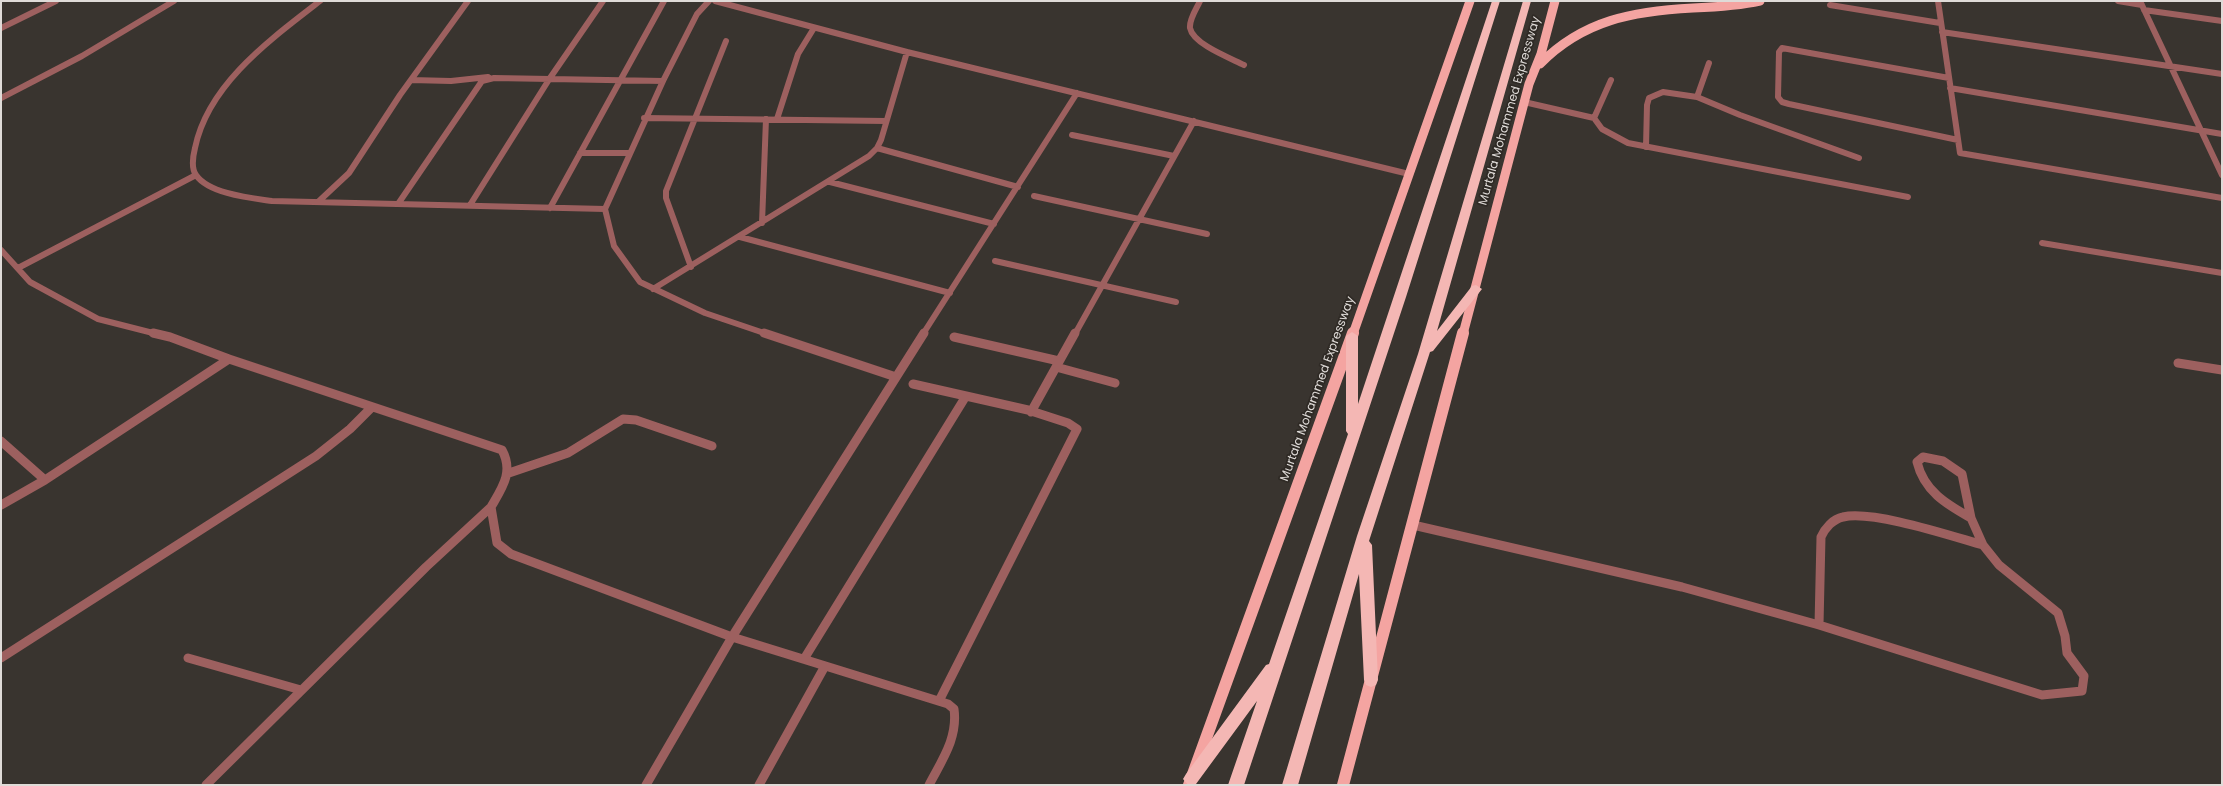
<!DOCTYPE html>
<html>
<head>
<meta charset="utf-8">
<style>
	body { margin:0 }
	#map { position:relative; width:2223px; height:786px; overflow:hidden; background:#39342f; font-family:Poppins,sans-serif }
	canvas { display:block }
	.frame { position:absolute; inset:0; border:2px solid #dfdbd8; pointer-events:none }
</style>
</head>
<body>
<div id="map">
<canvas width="2223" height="786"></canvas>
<div class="frame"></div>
</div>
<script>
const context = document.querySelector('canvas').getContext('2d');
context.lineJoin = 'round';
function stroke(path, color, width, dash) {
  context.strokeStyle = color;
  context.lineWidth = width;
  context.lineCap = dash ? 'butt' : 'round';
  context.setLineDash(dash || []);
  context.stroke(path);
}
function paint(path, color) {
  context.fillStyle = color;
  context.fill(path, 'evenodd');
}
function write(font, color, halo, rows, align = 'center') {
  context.font = font + ' Poppins,sans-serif';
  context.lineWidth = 3.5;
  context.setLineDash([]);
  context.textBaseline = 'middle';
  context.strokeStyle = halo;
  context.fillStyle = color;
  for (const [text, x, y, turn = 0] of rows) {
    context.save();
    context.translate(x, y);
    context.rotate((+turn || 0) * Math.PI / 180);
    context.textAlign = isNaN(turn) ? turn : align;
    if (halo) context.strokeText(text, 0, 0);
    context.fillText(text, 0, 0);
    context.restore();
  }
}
const minorFar1 = new Path2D(`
	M320 1C271 39 208 84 195 148 193 156 191 168 196 175 209 194 251 198 272 201L605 209
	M709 1 697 14 663 81 605 209 614 246 640 282 705 313 767 334
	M715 1 907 52 1409 174
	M1200 1C1197 8 1189 19 1190 28 1193 44 1230 58 1244 65
	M1938 1 1960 153 2222 198
	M2118 1 2142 5
	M2140 1 2222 175
	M1830 5 1940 23
	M2144 10 2222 21
	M1942 32 2222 74
	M1949 78 1782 48 1779 52 1778 97 1782 102 1789 104 1958 140
	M411 80 451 81 488 77
	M1950 88 2222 134
	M1697 97 1709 63
	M1 98 82 56 174 1
	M1524 102 1594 118 1602 129 1628 143 1908 197
	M644 118 886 121
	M1594 118 1611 80
	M777 119 798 54 814 28
	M1072 135 1174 156
	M1646 147 1647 105 1649 98 1663 92 1697 97 1740 115 1859 158
	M877 148 1018 187
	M580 153H629
	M830 182 994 224
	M1034 196 1207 234
	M318 202 349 173 400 95 468 1
	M398 204 482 81 494 78 663 81
	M470 205 550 78 603 1
	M550 208 664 1
	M762 223 766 119
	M740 237 950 293
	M2042 243 2222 273
	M1 250 30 282 98 319 157 334
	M995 261 1176 302
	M691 267 666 198V191L726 41
	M18 268 196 175
	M653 289 869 156 877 148 881 140 907 52
	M923 334 1077 93
	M1075 334 1194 121`);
const minor = new Path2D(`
	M153 333 170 337 229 359
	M764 333 896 377
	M954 337 1059 361
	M2178 363 2222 370
	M1056 367 1115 383
	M913 384 1028 410 1068 423 1077 429 939 701
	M1031 412 1075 333
	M1 441 45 480
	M1923 457 1943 461 1962 474 1971 518C1946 504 1924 491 1917 462Z
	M509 473 568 453 623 419 636 420 712 446
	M1 505 45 480 229 359 502 450C514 472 502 488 491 507
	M1413 525 1682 587 1819 625 2042 695 2082 691 2084 676 2067 653 2065 636 2058 613 1999 565 1983 545 1971 518
	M1819 625 1821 537C1825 528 1833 519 1843 517 1873 510 1951 536 1983 545
	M1 658 316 456 350 429 372 407
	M188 658 301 690
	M804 659 966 396
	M206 785 426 567 491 507 497 543 511 554 732 637 948 704 954 709C958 738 942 760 929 785
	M646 785 732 637 924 333
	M759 785 825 666`);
const tertiary = new Path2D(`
	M1 28 56 1`);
const trunkFar1 = new Path2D(`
	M1540 64C1583 20 1634 11 1693 8 1716 7 1738 6 1760 1
	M1353 334 1470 1
	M1463 334 1529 84 1541 54 1555 1`);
const trunk = new Path2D(`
	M1189 785 1353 333
	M1343 785 1463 333`);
const motorway = new Path2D(`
	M1492 1H1500L1406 297 1244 785H1228L1257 701 1196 784 1188 785 1183 779 1186 774 1266 665 1269 664 1348 434 1346 431V336L1352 332 1358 336V404Z
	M1523 1H1531L1437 331 1472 286 1476 285 1482 289 1433 351 1430 352 1369 541 1372 545 1378 680 1376 685 1371 687 1366 685 1364 680 1359 574 1298 785H1282L1357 536 1418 354Z`);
const streetNames = [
	["Murtala Mohammed Expressway",1510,111,-74],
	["Murtala Mohammed Expressway",1318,389,-70]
];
stroke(minorFar1, '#9d605f', 6);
stroke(minor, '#9d605f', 9);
stroke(tertiary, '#9d605f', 6);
stroke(trunkFar1, '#f4a4a1', 9);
stroke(trunk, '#f4a4a1', 12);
paint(motorway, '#f4b7b4');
write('12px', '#dfdbd8', '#2f2a25', streetNames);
</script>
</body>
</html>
